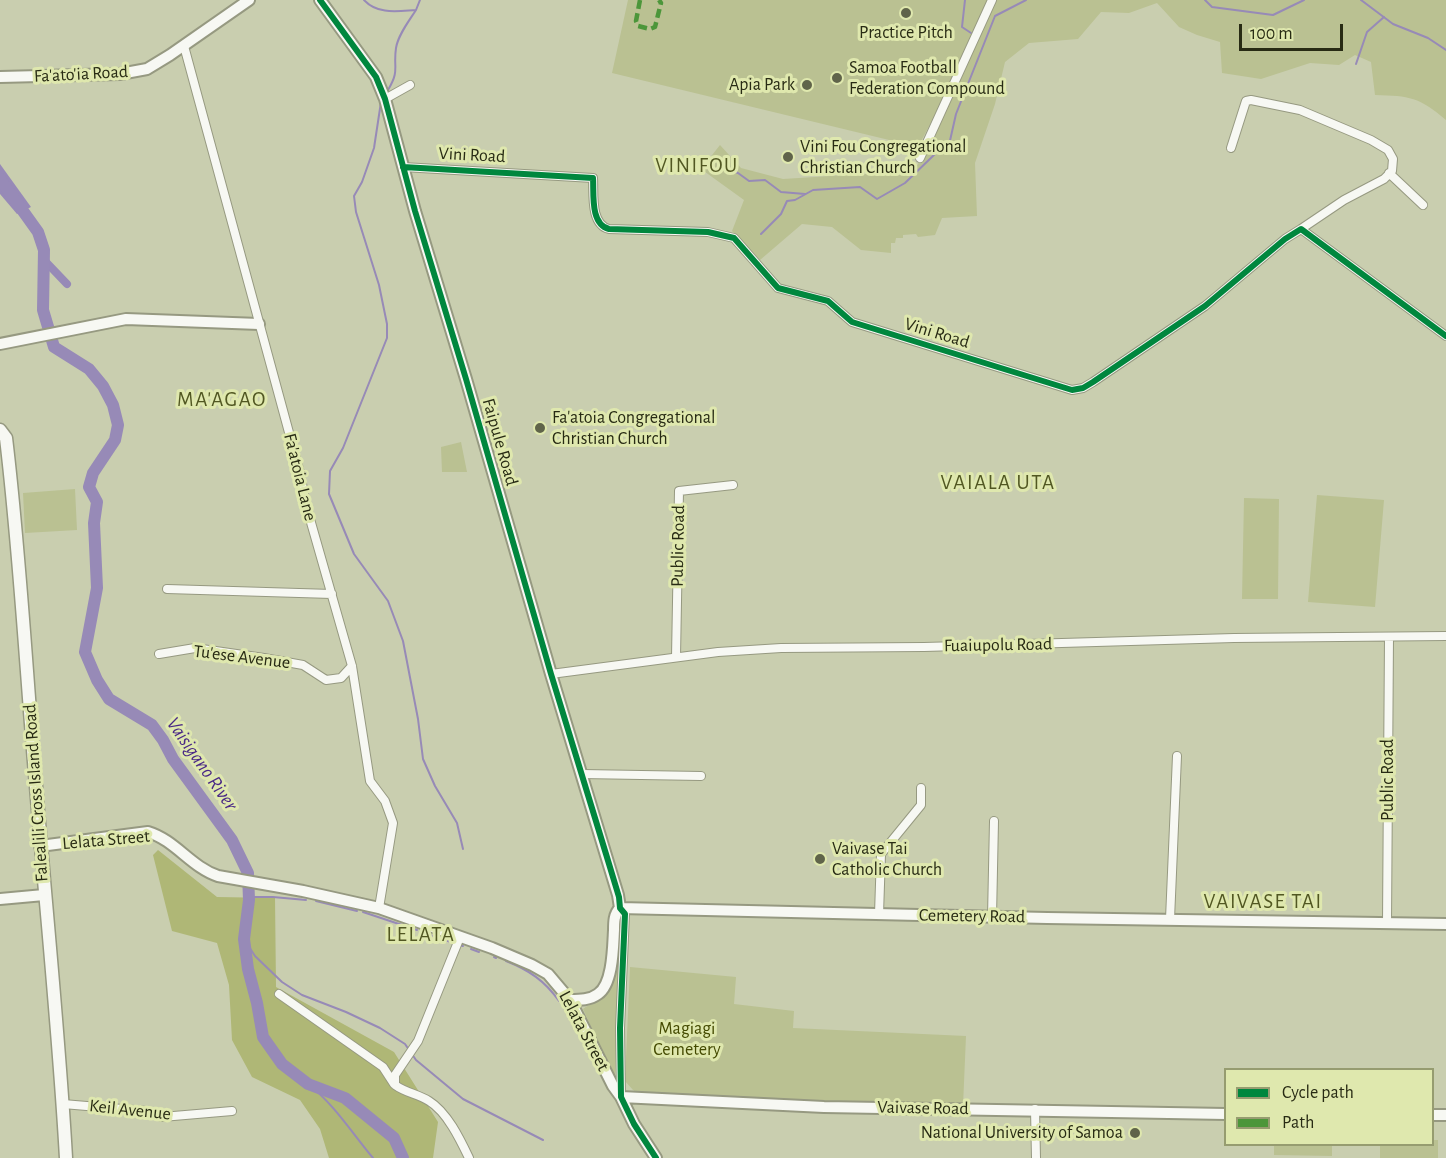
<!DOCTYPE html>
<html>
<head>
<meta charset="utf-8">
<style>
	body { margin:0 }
	#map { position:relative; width:1446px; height:1158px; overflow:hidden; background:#c9ceaf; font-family:"Alegreya Sans",sans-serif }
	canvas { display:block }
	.legend { position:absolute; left:1224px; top:1068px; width:210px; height:78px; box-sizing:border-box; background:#dfe8ae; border:2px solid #969c70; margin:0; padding:8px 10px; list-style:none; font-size:18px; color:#282b14 }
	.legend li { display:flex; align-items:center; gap:12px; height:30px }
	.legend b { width:30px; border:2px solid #969c70 }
	.scale { position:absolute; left:1239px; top:24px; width:104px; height:27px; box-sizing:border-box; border:3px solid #282b14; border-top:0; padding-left:8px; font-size:18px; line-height:21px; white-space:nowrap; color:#282b14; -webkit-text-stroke:4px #dfe8ae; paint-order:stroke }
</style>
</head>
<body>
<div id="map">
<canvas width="1446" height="1158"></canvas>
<ul class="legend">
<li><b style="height:8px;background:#00873e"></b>Cycle path</li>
<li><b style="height:8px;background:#4c963a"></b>Path</li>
</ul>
<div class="scale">100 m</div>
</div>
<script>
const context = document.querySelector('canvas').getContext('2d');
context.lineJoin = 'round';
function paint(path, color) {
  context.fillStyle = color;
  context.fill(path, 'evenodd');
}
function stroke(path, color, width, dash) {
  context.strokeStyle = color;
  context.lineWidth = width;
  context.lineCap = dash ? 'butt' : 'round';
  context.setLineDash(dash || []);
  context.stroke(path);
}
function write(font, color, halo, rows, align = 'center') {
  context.font = font + ' "Alegreya Sans",sans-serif';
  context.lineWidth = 6;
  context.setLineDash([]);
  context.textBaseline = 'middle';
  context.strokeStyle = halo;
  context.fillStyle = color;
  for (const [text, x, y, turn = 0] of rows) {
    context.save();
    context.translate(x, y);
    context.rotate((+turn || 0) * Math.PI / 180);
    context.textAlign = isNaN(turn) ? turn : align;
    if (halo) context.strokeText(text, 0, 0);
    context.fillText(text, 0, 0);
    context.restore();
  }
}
const green = new Path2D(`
	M628 0H995L985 20 996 0H1446V120C1419 97 1410 96 1375 95L1371 62 1355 55 1339 65 1310 63 1261 79 1222 73 1220 42 1197 35 1179 27 1157 3 1129 13 1101 12 1078 39 1029 43 1005 62 995 104 975 163 977 216 942 218 935 235 918 237 916 234 903 235V238H896L895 243H891V253L861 250 832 227 802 224 760 260 732 231 744 200 701 169 720 145 741 168 783 179 862 174 911 175 925 153 956 75 918 147 612 73Z
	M461 442 467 472H442L441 447Z
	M75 489 77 530 25 533 23 493Z
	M1317 495 1384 500 1375 607 1308 602Z
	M1244 498 1279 499 1278 599H1242Z
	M619 918H620L615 1074 613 1075 583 1009C589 1004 598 1003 604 997 620 982 617 939 619 918Z
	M630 967 736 977 734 1004 794 1011 793 1028 966 1036 963 1106 856 1104 642 1096 633 1090 625 1081Z
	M1433 1140H1438V1158H1380V1145L1432 1144Z
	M1274 1145H1332V1156L1274 1155Z`);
const forest = new Path2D(`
	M158 850 217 897 275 898 276 987 394 1052 438 1122 433 1158H329L320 1129 300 1100 252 1077 232 1040 229 985 217 943 172 931 153 855Z`);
const water = new Path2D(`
	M0 164 31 207 17 214 0 194Z`);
const stream = new Path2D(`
	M364 0C378 15 398 11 416 10L420 0
	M965 0 962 27 971 33
	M1205 0 1212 7 1273 15 1304 0
	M1361 0 1393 24 1428 38 1446 50
	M1356 64 1367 32 1384 17
	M388 90C400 70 393 68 396 48 398 35 409 21 416 10
	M381 102 374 148 362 182 354 196 356 212 379 285 387 324V338L343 448 330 471 329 494 354 554 388 601 403 641 418 719 423 759 435 786 457 823 463 849
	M718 165 738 173 749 181 765 180 781 192 805 194
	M761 234 781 214 787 201 795 200 813 190 860 187 877 199 905 183 935 154 949 145 956 114 995 16 1026 0
	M249 897H273L306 900
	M316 901 357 911
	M363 912 417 930
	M424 933 451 942
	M244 939 255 956 282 982 302 995 346 1012 380 1028 405 1044 416 1060 463 1099 543 1140
	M462 946H463
	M471 949 479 952
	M494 957 496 958
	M506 961C529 970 545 981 559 1001
	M564 1009 566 1011
	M308 1084C334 1104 352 1133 373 1158`);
const canal = new Path2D(`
	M45 261 67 284`);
const river = new Path2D(`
	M0 179 38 232 44 250 43 310 54 347 89 369 103 386 113 405 118 425 115 440 93 473 89 487 97 502 94 523 97 588 85 652 97 680 109 699 152 725 163 740 173 759 232 840 248 873 249 900 244 939 248 969 257 1003 263 1037 282 1064 308 1084 345 1098 394 1138 403 1158`);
const street = new Path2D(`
	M184 46 300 473 306 505 352 666 370 781 385 801 393 823 379 908
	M385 99 410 85
	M1231 148 1246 101 1251 100 1300 110 1371 140 1388 150 1393 159 1392 171 1384 179 1344 200 1301 229
	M920 158 992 0
	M403 167 593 178C594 194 590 224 609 229L708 232 734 238 778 288 828 301 852 322 1072 390 1083 388 1093 382 1205 306 1285 239 1301 229 1446 336
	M1389 173 1423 205
	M167 589 332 594
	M159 654 195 648 264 658 303 665 326 680 341 678 352 666
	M676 657 679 491 733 485
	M551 674 718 652 781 648 924 647 1234 638 1446 636
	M582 774 701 776
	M620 908 625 914 620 1028 621 1096
	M879 914 881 854 921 805V788
	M992 917 994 821
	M1170 919 1177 756
	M1387 923 1389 637
	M460 937 418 1041 395 1075V1085C406 1093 418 1094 429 1101 447 1112 460 1139 469 1158
	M279 994 383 1067 394 1084
	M63 1104 146 1111 162 1117 232 1111
	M1035 1109 1036 1158`);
const secondary = new Path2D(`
	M320 0 376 77 385 99 415 211 466 379 551 674 618 895 620 908
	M0 77 120 74 147 69 170 55 249 0
	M0 344 126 319 259 324
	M40 846 148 832C175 840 191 867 218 876L303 891 379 908 492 948 532 965 548 974 570 1000 613 1086 621 1097 634 1124 656 1158
	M0 899 44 895
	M570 1000C580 1000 590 1000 598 994 613 984 613 947 614 930 614 922 614 914 620 908L1047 918 1446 924
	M621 1097 824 1107 1226 1114
	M1432 1115H1446`);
const primary = new Path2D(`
	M0 430 6 438C20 554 26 670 36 786 46 910 59 1034 66 1158`);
const quiet = new Path2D(`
	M640 0 636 21 638 26 650 29 655 27 661 3 659 0`);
const cycleway = new Path2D(`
	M320 0 376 77 385 99 415 211 466 379 551 674 606 854 619 897 620 908 625 914 620 1028 621 1097 634 1124 656 1158
	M403 167 593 178C594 194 590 224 609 229L708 232 734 238 778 288 828 301 852 322 1072 390 1083 388 1093 382 1205 306 1285 239 1301 229 1446 336`);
const markers = [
	[906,13,6,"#60644a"],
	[837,78,6,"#60644a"],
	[807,85,6,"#60644a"],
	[788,157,6,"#60644a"],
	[540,428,6,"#60644a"],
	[820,859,6,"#60644a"],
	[1135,1133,6,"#60644a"]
];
const poiNames = [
	["Practice Pitch",906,33,"center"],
	["Samoa Football",849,68],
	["Federation Compound",849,89],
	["Apia Park",795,85,"right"],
	["Vini Fou Congregational",800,147],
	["Christian Church",800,168],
	["Fa'atoia Congregational",552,418],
	["Christian Church",552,439],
	["Vaivase Tai",832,849],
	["Catholic Church",832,870],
	["National University of Samoa",1123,1133,"right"]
];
const streetNames = [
	["Fa'ato'ia Road",81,74,-3],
	["Vini Road",472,155,3],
	["Vini Road",937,333,17],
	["Faipule Road",500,442,74],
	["Fa'atoia Lane",300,477,76],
	["Public Road",678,546,-89],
	["Fuaiupolu Road",998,645,-1],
	["Tu'ese Avenue",242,657,7],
	["Public Road",1388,780,-90],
	["Falealili Cross Island Road",36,793,-94],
	["Lelata Street",106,840,-5],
	["Cemetery Road",972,916,1],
	["Lelata Street",584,1031,62],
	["Vaivase Road",923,1108,1],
	["Keil Avenue",130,1110,6]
];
const parkNames = [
	["Magiagi",687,1029],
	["Cemetery",687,1050]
];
const waterNames = [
	["Vaisigano River",202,764,55]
];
const quarterNames = [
	["VINIFOU",697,166],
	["MA'AGAO",222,400],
	["VAIALA UTA",998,483],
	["VAIVASE TAI",1263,902],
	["LELATA",421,935]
];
paint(green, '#bac192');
paint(forest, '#afb776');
paint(water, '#978ab7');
stroke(stream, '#978ab7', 2);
stroke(canal, '#978ab7', 8);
stroke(river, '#978ab7', 12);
stroke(street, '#969981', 10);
stroke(secondary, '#969981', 14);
stroke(primary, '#969981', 15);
stroke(street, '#f7f8f3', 8);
stroke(secondary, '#f7f8f3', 10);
stroke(primary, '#f7f8f3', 12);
stroke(quiet, '#4c963a', 4.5, [9, 4.5]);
stroke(cycleway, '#00873e', 6);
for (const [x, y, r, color] of markers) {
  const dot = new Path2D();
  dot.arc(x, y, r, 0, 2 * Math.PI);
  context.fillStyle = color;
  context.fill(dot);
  stroke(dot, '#dfe8ae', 2);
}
write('18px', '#282b14', '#dfe8ae', poiNames, 'left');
write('18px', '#282b14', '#dfe8ae', streetNames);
write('18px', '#444a00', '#dfe8ae', parkNames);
write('italic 20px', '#4a2986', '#dfe8ae', waterNames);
context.letterSpacing = '1.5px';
write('21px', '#515722', '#dfe8ae', quarterNames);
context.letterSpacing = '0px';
</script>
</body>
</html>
